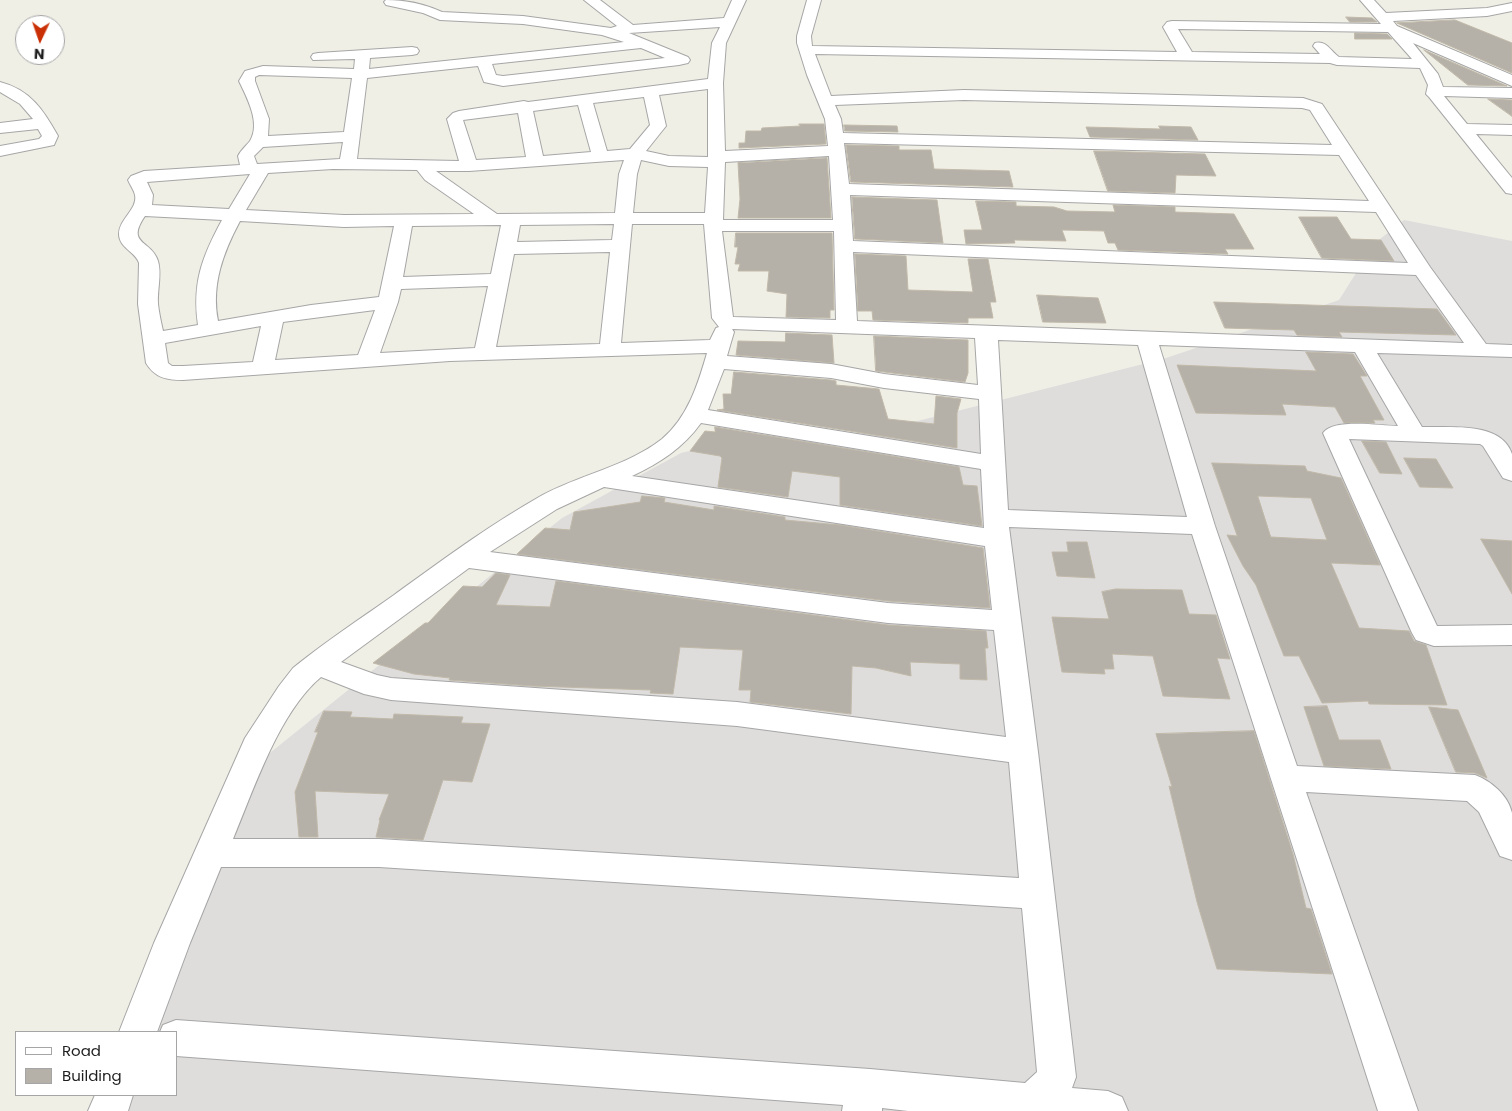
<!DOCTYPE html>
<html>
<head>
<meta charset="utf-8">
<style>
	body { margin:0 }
	#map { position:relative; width:1512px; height:1111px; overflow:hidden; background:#f0efe6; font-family:Poppins,sans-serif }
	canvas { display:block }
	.legend { position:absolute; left:15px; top:1031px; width:162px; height:65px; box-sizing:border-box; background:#fff; border:1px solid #a5a5a5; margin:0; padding:6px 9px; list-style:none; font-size:15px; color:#1f1f1f }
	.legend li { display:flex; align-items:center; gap:10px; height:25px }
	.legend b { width:25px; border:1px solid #a5a5a5 }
	.north { position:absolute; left:15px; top:15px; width:50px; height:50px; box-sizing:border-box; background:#fff; border:1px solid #a5a5a5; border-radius:50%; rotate:183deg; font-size:14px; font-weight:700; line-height:20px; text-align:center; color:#1f1f1f }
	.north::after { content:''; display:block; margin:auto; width:18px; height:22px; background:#ca3005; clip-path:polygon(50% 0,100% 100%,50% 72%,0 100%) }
</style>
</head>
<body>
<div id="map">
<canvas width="1512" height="1111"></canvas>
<ul class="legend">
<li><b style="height:6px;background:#fff"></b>Road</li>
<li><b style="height:14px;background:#b5b1a8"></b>Building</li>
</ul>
<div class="north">N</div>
</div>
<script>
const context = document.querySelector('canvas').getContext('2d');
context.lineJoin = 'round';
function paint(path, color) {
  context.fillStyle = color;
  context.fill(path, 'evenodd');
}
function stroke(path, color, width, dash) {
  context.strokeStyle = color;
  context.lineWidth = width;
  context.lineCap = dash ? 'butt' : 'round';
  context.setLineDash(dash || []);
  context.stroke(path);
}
const residential = new Path2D(`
	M1404 220 1512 241V1111H89L95 1095H176V1032H122L235 781 562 518 681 453 757 435 874 432 1163 359 1339 300 1375 243Z`);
const building = new Path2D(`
	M1346 17 1372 18 1377 22H1350Z
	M1455 20 1512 43V73L1397 23Z
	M1355 33 1387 34 1392 39H1355Z
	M1424 50 1507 86 1468 85Z
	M1488 99 1512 100V116Z
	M799 124H824L826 144 739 148V143H745L746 131H761L762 128 800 126Z
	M844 125 897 126 898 132 845 131Z
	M1159 126 1191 127 1198 140 1090 137 1086 127 1160 129Z
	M846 145 899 146V150H931L934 169 1009 171 1013 187 851 182Z
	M1094 151 1205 154 1216 176 1176 175 1175 193 1108 191Z
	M827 158 831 218H738L740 199 738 163Z
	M852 197 937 200 943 243 855 239Z
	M976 201 1016 202V206L1054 207 1067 211 1115 212 1113 205 1175 207V212L1234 214 1254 249H1225L1228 254 1118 250 1115 243H1108L1104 231 1062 230 1066 241 1014 240 1015 243 966 244 964 230H982Z
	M1299 217H1337L1351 239 1381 240 1394 261 1322 258Z
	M736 233H832L834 310H830V318L786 317 787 294 767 291 769 271H738L740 264H735L738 247H735Z
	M855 254 906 256 908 290 973 292 968 259H988L996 302H990L993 318H968V323L873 320 872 311H858Z
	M1037 295 1098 298 1106 323 1043 322Z
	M1214 302 1437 309 1456 335 1339 332 1342 337 1297 335 1294 330 1225 328Z
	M786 333 832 335 834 363 736 355 738 341 785 342Z
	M874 336 968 340V373L965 382 876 371Z
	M1306 352 1353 354 1367 376H1360L1384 420H1373L1375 423H1344L1335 407 1282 404 1286 415 1196 413 1177 365 1316 371Z
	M734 372 831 380 836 381V385L879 389 888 419 934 424 936 396 961 399 957 413V448L717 410 724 409 723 394H731Z
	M715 427 959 467 963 485 977 486 982 526 840 505V477L792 471 788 497 718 487 722 458 720 456 690 451 705 431 715 432Z
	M1362 441 1386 442 1402 474 1380 473Z
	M1404 458 1436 459 1453 488 1420 487Z
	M1212 463 1305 466 1307 471 1341 478 1380 565 1331 563 1359 628 1409 631 1414 641 1426 645 1447 705 1369 704 1368 701 1322 703 1299 656H1284L1256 585 1243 566 1227 535 1237 536ZM1258 496 1311 498 1327 540 1271 537Z
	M642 496 665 498 664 502 714 510V506L785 517V520L840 525 983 548 990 608 888 601 517 554 545 528 570 530 574 512 640 502Z
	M1481 539 1512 541V594L1491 557Z
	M1067 542H1087L1095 578 1057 576 1052 552H1068Z
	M496 573 510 575 496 605 550 607 556 581 888 625 986 631 988 648H985L987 680 960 679V664L910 662 911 676 876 668 852 666 851 714 750 702 751 690H739L743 650 680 647 673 694 650 693 651 690 532 686 449 680 450 678 414 674 373 663 425 623H428L463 586 482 587Z
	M1116 589 1182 590 1189 614 1216 615 1230 659 1217 658 1230 699 1163 696 1153 656 1112 654 1114 669H1104L1105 674 1062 672 1052 617 1109 619 1102 592Z
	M1327 706 1339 740H1380L1391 769 1324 766 1304 707Z
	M1429 707 1458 710 1487 778 1475 773 1456 772Z
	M324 711 352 712 350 717 393 719 394 714 463 717 461 723 490 724 472 782 443 780 423 840 376 837 380 820H379L389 794 315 791 318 837H299L295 792 318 732H315Z
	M1254 731 1293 854 1306 908 1311 909 1332 974 1217 969 1197 902 1169 786 1172 787 1156 734Z`);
const minor = new Path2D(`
	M386 0C405 0 425 4 442 12L523 16 611 28 617 26 584 0H600L633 25 724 18 732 0H746L726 43 723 83 725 151 828 146 825 119 807 75 797 43V36L807 0H821L811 36 812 46 1177 52 1163 27 1167 22 1172 21 1381 24 1360 0H1374L1386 13 1487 8 1512 3V11L1487 16 1393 21 1397 26 1512 75V86L1413 43 1438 74 1443 87 1512 88V98L1444 96 1467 124 1512 125V135L1476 134 1512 178V194L1506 193 1429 97 1426 94 1428 85 1420 68 1337 65 1330 63 815 54 831 96 964 90 1303 98 1322 104 1430 267 1486 344 1512 345V357L1377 353 1422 427C1450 428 1501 421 1512 454 1512 461 1512 473 1512 481L1503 478 1483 446 1480 444 1349 439 1437 626 1512 625V645L1434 646 1416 640 1412 633 1323 433C1334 418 1380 426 1398 426L1355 352 1159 345 1215 526 1297 766 1475 775C1491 781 1508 795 1512 813 1512 825 1512 847 1512 860L1500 856 1479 812 1467 801 1306 792 1418 1111H1378L1192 534 1009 527 1038 752 1076 1077 1072 1088 1108 1091 1122 1097 1128 1111H908L882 1108V1111H842L843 1105 176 1056V1032H160L163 1025 176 1020 870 1069 1025 1083 1037 1072 1022 908 379 867H221L190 943 157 1032H119L154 943 245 738 279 686 293 668C325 642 360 619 394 595 441 561 488 526 539 497 578 475 626 467 662 439 688 417 698 384 707 353L450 361 183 380C167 380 155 378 146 363L138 304 139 263C136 252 119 248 119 234 119 219 138 209 135 195 134 190 130 185 128 180L131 176 144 171 240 165 238 156C241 150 246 146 250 141 261 123 247 98 239 81L245 71 263 66 354 69 355 59 313 60 311 57 313 54 318 53 412 47 417 48 419 51 417 54 412 55 370 58 369 69 624 42 602 35 523 24 440 20 423 13 386 5 384 2ZM720 27 712 43 708 79 528 102 524 101 459 111 453 113 447 119 459 161 357 159 367 78 478 66 484 82 503 86 679 65 688 63 690 60 688 57 629 33ZM1178 29 1388 32 1412 59 1339 57C1330 51 1327 40 1315 43L1313 46 1320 54 1192 52ZM641 48 665 58 503 76 496 75 492 64ZM259 75 352 78 344 132 268 136 269 119 255 81V77ZM708 89V157L669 156 646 151 666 126 659 95ZM644 97 650 125 630 149 607 151 593 103ZM964 100 1302 108 1310 110 1332 145 843 133 841 119 835 105ZM578 105 591 152 543 156 533 111ZM518 113 526 157 476 160 463 120ZM343 142 340 159 257 164 254 156 263 147ZM844 143 1339 155 1369 201 849 184ZM829 156 833 220H723L725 162ZM624 160 619 174 615 213 497 214 436 171H469ZM641 160 669 166 708 167 705 213H633L637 174ZM333 169 417 170 425 180 474 214 344 215 246 210 268 173ZM250 174 229 209 152 205 153 195 147 182ZM850 195 1376 212 1408 263 853 241ZM145 216 222 220C202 257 192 283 198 325L163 331C161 322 159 313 158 304 157 290 162 274 158 261 152 240 125 245 145 216ZM240 221 344 227 394 226 379 297 311 305 218 321C211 285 223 253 240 221ZM614 224 612 240 517 242 520 225ZM632 224H704L712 318 719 327 716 328 710 340 621 343ZM501 225 491 274 403 277 412 226ZM722 231H834L836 320 733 317ZM610 252 600 344 496 347 514 254ZM853 252 1416 275 1464 343 857 321ZM488 286 475 348 380 353 398 302 401 289ZM375 310 358 355 275 360 283 322ZM261 326 253 362 183 366H172L168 363 165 343ZM732 329 975 338 978 385 884 374 831 364 727 356 734 332ZM998 340 1138 345 1187 517 1008 510ZM724 369 831 378 884 388 979 399 981 454 708 410ZM701 423 981 469 984 528 632 476C660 463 683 448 701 423ZM604 487 985 546 992 610 888 603 490 552 557 509ZM469 568 888 623 994 630 1006 737 737 702 391 678 377 675 341 662ZM321 677 364 694 391 700 737 726 1009 762 1019 878 379 839H233C254 789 279 712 321 677Z
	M0 82C31 90 44 111 58 136L54 145 0 156V146L39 139 42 136 38 129 0 133V123L33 119 20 104 0 92Z
	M95 1095H133L128 1111H88Z`);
paint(residential, '#dedddc');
paint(building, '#b5b1a8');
stroke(building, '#c1b9a9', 1);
stroke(minor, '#a6a6a6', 2);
paint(minor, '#fff');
</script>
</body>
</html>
